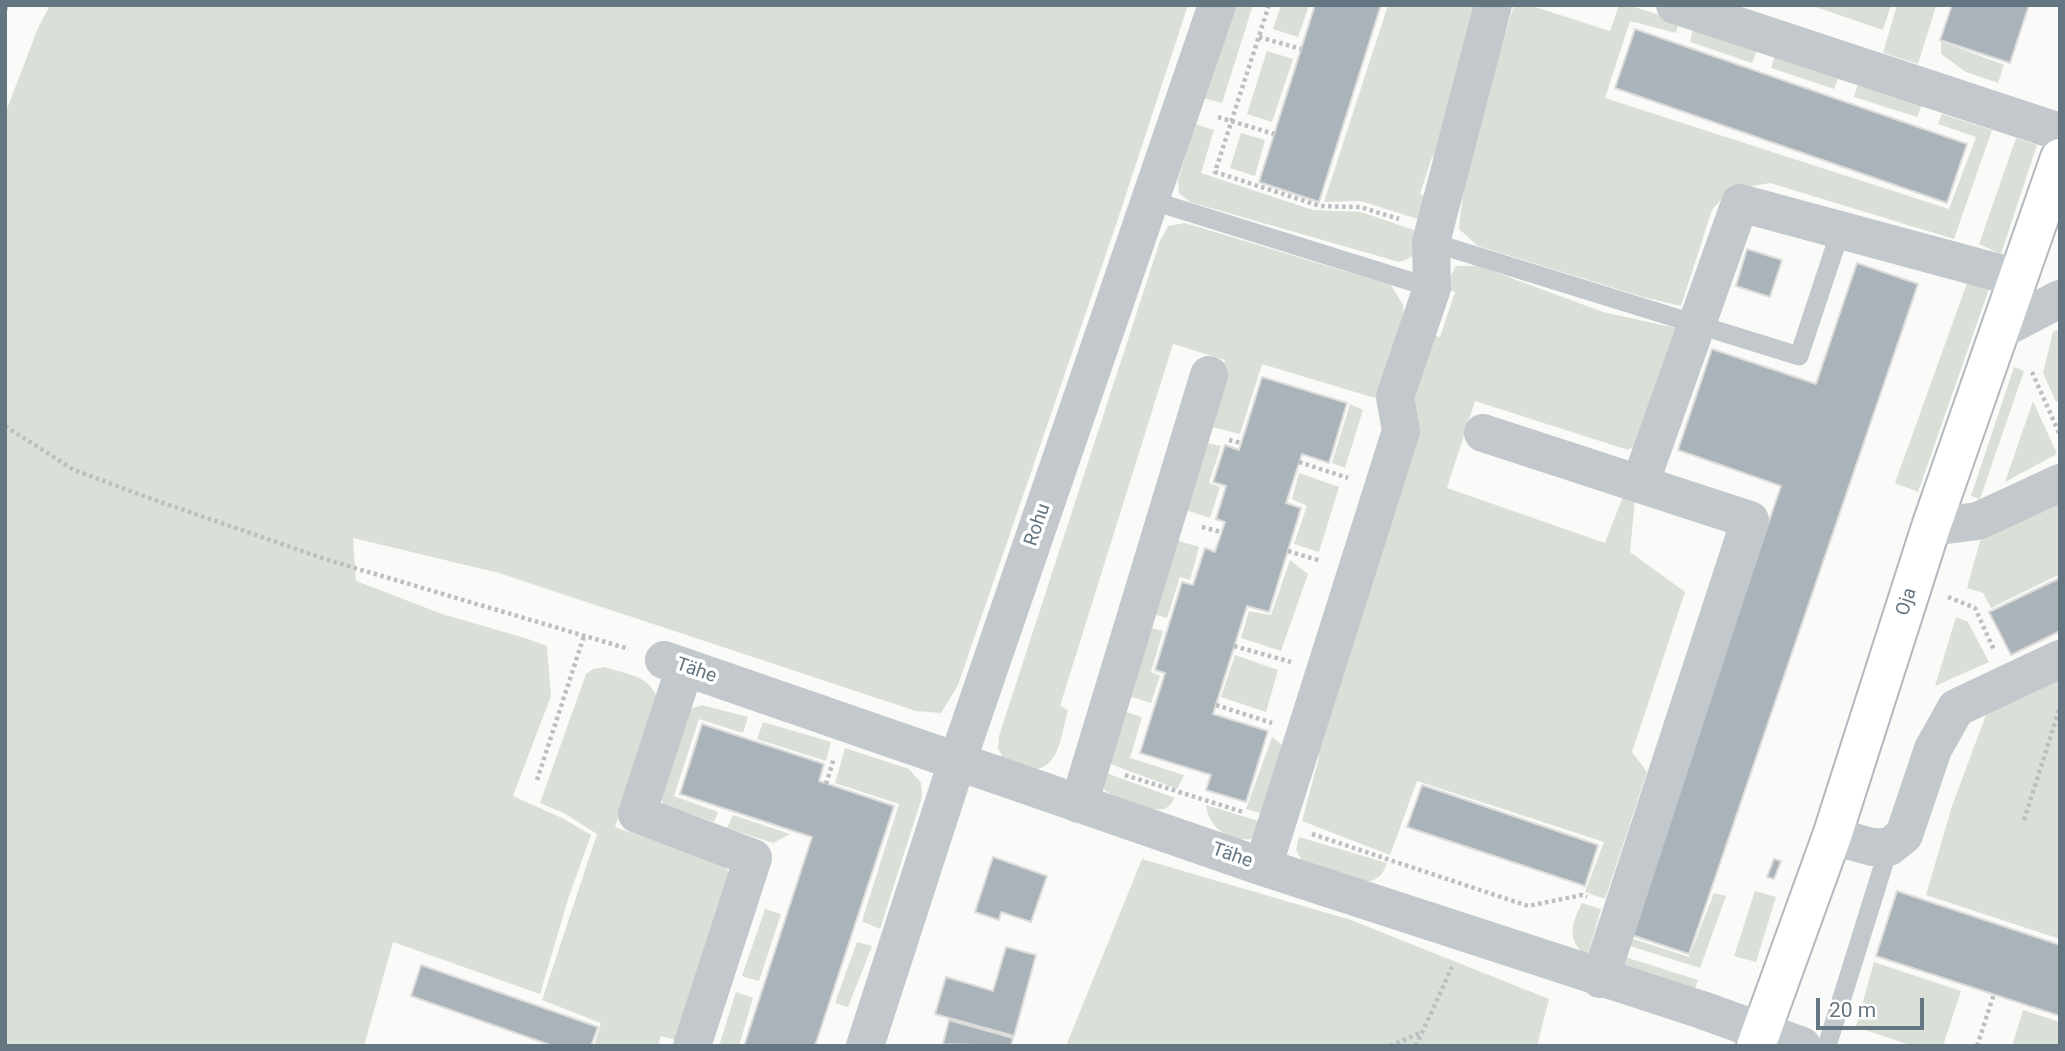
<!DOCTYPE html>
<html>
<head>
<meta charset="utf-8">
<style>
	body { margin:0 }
	#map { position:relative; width:2065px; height:1051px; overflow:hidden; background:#fafaf8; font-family:Roboto,sans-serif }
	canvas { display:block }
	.frame { position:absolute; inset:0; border:7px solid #657683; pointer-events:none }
	.scale { position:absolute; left:1816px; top:998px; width:108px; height:32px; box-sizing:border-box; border:4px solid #657683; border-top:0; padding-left:9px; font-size:21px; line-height:24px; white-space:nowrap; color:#657683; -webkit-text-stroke:5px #fff; paint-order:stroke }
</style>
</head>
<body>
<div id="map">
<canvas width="2065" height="1051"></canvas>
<div class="frame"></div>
<div class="scale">20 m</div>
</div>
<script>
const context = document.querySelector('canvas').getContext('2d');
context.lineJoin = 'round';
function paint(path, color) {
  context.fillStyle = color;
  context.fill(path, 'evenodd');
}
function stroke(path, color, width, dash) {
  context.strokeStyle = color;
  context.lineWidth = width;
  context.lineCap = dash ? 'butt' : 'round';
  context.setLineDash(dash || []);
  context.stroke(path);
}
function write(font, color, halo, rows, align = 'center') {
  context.font = font + ' Roboto,sans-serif';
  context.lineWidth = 7;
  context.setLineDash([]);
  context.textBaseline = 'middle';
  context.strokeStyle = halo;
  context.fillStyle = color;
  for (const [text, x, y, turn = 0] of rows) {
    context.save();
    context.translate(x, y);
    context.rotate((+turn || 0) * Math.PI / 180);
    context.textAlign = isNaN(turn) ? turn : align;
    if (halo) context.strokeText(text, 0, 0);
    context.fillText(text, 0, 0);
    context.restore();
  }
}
const green = new Path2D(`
	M50 5H1188L1118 219 958 685 941 713 916 711 499 573 353 538 356 581 442 614 525 638 547 646 551 696 513 796 564 819 591 835 569 896 540 994 393 942 364 1046H5V114L38 28Z
	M1233 5H1253L1222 103 1203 98Z
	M1281 5H1309L1298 37 1273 29Z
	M1388 5H1482L1441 160 1432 157 1420 194 1431 198 1427 222 1361 201 1324 202Z
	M1514 5H1529L1610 31 1619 5H1628L1679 21 1676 33 1630 21 1605 98 1949 209 1976 137 1938 124 1942 114 1992 130 1954 239 1770 183 1729 190 1712 210 1681 306 1643 297 1478 246 1459 229C1466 152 1492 79 1514 5Z
	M1810 5H1891L1883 30Z
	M1897 5 1936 6 1918 64 1883 53Z
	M1693 29 1757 50 1752 63 1690 42Z
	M1941 41 2004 65 1998 83 1966 72 1941 54Z
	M1267 51 1293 59 1272 122 1247 114Z
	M1775 55 1839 76 1834 89 1771 68Z
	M1858 83 1922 105 1917 117 1854 97Z
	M1195 124 1214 130 1201 173 1313 210 1361 212 1423 233C1418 250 1418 257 1399 262L1190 202 1179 193 1178 180Z
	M1241 133 1265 140 1255 176 1230 168Z
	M2016 138 2037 145 2001 254 1979 244Z
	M1185 223 1391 285 1403 305 1404 322 1388 379 1375 398 1262 364 1240 434 1204 425 1225 360 1173 344 1060 706 1068 710C1062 729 1060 768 1035 769 1025 770 1012 761 1003 758L998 748 999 736 1160 241 1168 226Z
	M1456 266H1479L1603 312 1676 328 1645 439 1628 450 1475 401 1447 488 1605 543 1627 486 1636 490 1630 552 1685 592 1632 752 1647 772 1605 899 1585 892 1604 842 1417 781 1390 855 1302 821 1319 757 1314 747 1410 393 1429 334 1440 337 1455 292 1444 289Z
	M1967 283 1989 289 1918 492 1895 483Z
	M2060 329V400L2056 402 2043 373 2053 332Z
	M2014 367 2024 371 1980 499 1971 496Z
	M2033 401 2057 454 2005 482Z
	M1350 404 1363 410 1345 468 1332 463Z
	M1197 441 1221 446 1209 483 1220 487 1210 518 1177 507Z
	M1299 473 1339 487 1319 552 1294 544 1307 506 1292 499Z
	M2060 501V574L1991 608 1983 593 1967 588 1980 541Z
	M1169 538 1199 547 1190 580 1180 577 1167 618 1145 612Z
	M1290 560 1308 574 1281 651 1241 638 1249 611 1271 615Z
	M1956 617 1968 622 1989 662 1935 686Z
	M1141 625 1163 631 1151 672 1160 676 1151 703 1119 693Z
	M1235 655 1278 670 1266 712 1221 697Z
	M605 667C628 675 652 675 658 702L615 827 722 864 731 875 680 1041 661 1036 658 1046H594L601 1023 542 1000 597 834 564 813 540 803 586 674 593 669Z
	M2060 672V939L1926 895 1952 806 1990 704Z
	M702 705 748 717 743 733 699 719 674 796 718 812 714 822 664 805 660 798 689 709Z
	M1114 708 1142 717 1130 758 1184 775 1177 789 1100 760Z
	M763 722 831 742 826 761 757 739Z
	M1272 737 1283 746 1266 815 1246 809Z
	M845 748 909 769 921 783 922 797 880 929 862 921 899 804 835 783Z
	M1098 770 1175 798C1171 803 1169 808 1163 809 1153 812 1112 798 1105 790 1100 785 1099 776 1098 770Z
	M1206 805 1265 823 1254 839C1231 842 1209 830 1206 805Z
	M733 815 790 834 773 843 727 828Z
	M1299 837 1387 863C1383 874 1379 880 1366 882L1302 860 1296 850Z
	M1142 859 1351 920 1549 999 1537 1046H1066Z
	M1755 891 1776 897 1756 962 1734 956Z
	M1714 893 1726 896 1700 968 1627 945 1630 938 1689 957Z
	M1582 903 1601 909 1587 957C1566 939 1571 925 1582 903Z
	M765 909 781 914 759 981 742 976Z
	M857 942 872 946 848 1007 835 1003Z
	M1625 957 1698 980 1694 991 1622 968Z
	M1874 962 1961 991 1943 1046H1913L1856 1027Z
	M736 992 753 998 739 1046H719Z
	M2023 1010 2060 1022V1046H2012Z`);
const building = new Path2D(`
	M1315 5H1381L1319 202 1259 182Z
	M1952 5H2029L2010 63 1940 40Z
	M1635 29 1967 144 1947 203 1615 88Z
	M1747 249 1782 260 1770 297 1736 286Z
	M1857 263 1918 284 1689 954 1629 934 1781 486 1678 450 1712 349 1816 384Z
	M1262 377 1347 403 1329 463 1302 454 1286 503 1301 508 1269 612 1247 606 1213 714 1268 731 1246 802 1206 790 1211 775 1140 753 1165 673 1155 670 1182 582 1193 585 1205 548 1215 552 1225 522 1216 519 1226 486 1213 482 1225 445 1239 450Z
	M2060 578V631L2011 655 1989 612Z
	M702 724 824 764 819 781 894 806 815 1046H744L812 837 680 794Z
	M1422 785 1598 845 1585 886 1407 827Z
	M993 857 1047 876 1031 922 1001 912 999 920 975 912Z
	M1774 859 1781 861 1774 879 1767 877Z
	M1897 891 2060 945V1016L1876 956Z
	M1006 947 1036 955 1014 1036 935 1014 946 977 993 991Z
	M421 965 598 1027 591 1046H553L411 996Z
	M949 1020 1013 1038 1011 1046 943 1044Z`);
const path = new Path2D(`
	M1269 5 1215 172 1320 206 1360 207 1399 219
	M5 10 7 5
	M1259 37 1301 49
	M1218 117 1274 134
	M2032 372 2060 435
	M5 426 74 470 152 499 328 560 629 649
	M1229 440 1242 443
	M1299 462 1348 478
	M1202 527 1221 532
	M1288 551 1321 561
	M1948 597 1975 608 1994 650
	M1234 646 1291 662
	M1216 705 1272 723
	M1125 775 1243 812
	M537 780 584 636
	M826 784 834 758
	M2024 820 2060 707
	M1312 834 1528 906 1582 895 1587 897
	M1390 1046 1420 1033
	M1416 1046 1452 967
	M1977 1046 1994 994`);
const lane = new Path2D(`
	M1150 200 1432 288
	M1431 242 1799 356 1841 229
	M1827 1046 1889 847`);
const street = new Path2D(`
	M1675 5 2060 132
	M2002 329 2060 299
	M1483 433 1750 520 1600 979
	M1640 484 1740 203 2018 278
	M1931 527 1978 521 2060 483
	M664 660 1263 867 1702 1010 1802 1046
	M685 667 637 814 753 858 692 1046
	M1079 804 1209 375
	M1832 836 1872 847H1889L1904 835 1933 749 1956 708 2060 659
	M1263 867 1401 431 1395 397 1432 288 1431 242 1493 5
	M865 1046 957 762 1217 5`);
const secondary = new Path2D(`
	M1756 1046 1832 836 1931 527 2060 158`);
const streetNames = [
	["Rohu",1038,525,-71],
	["Oja",1907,602,-72],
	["Tähe",696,671,19],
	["Tähe",1232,856,19]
];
paint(green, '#dadfd7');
paint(building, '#aab3b9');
stroke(building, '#dcdcda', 2);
stroke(secondary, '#b3babf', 42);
stroke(path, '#bbbfc2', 4.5, [3.5, 3.5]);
stroke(lane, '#c3c8cc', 19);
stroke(street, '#c3c8cc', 38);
stroke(secondary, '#fff', 38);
write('19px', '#657683', '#fff', streetNames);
</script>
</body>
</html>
